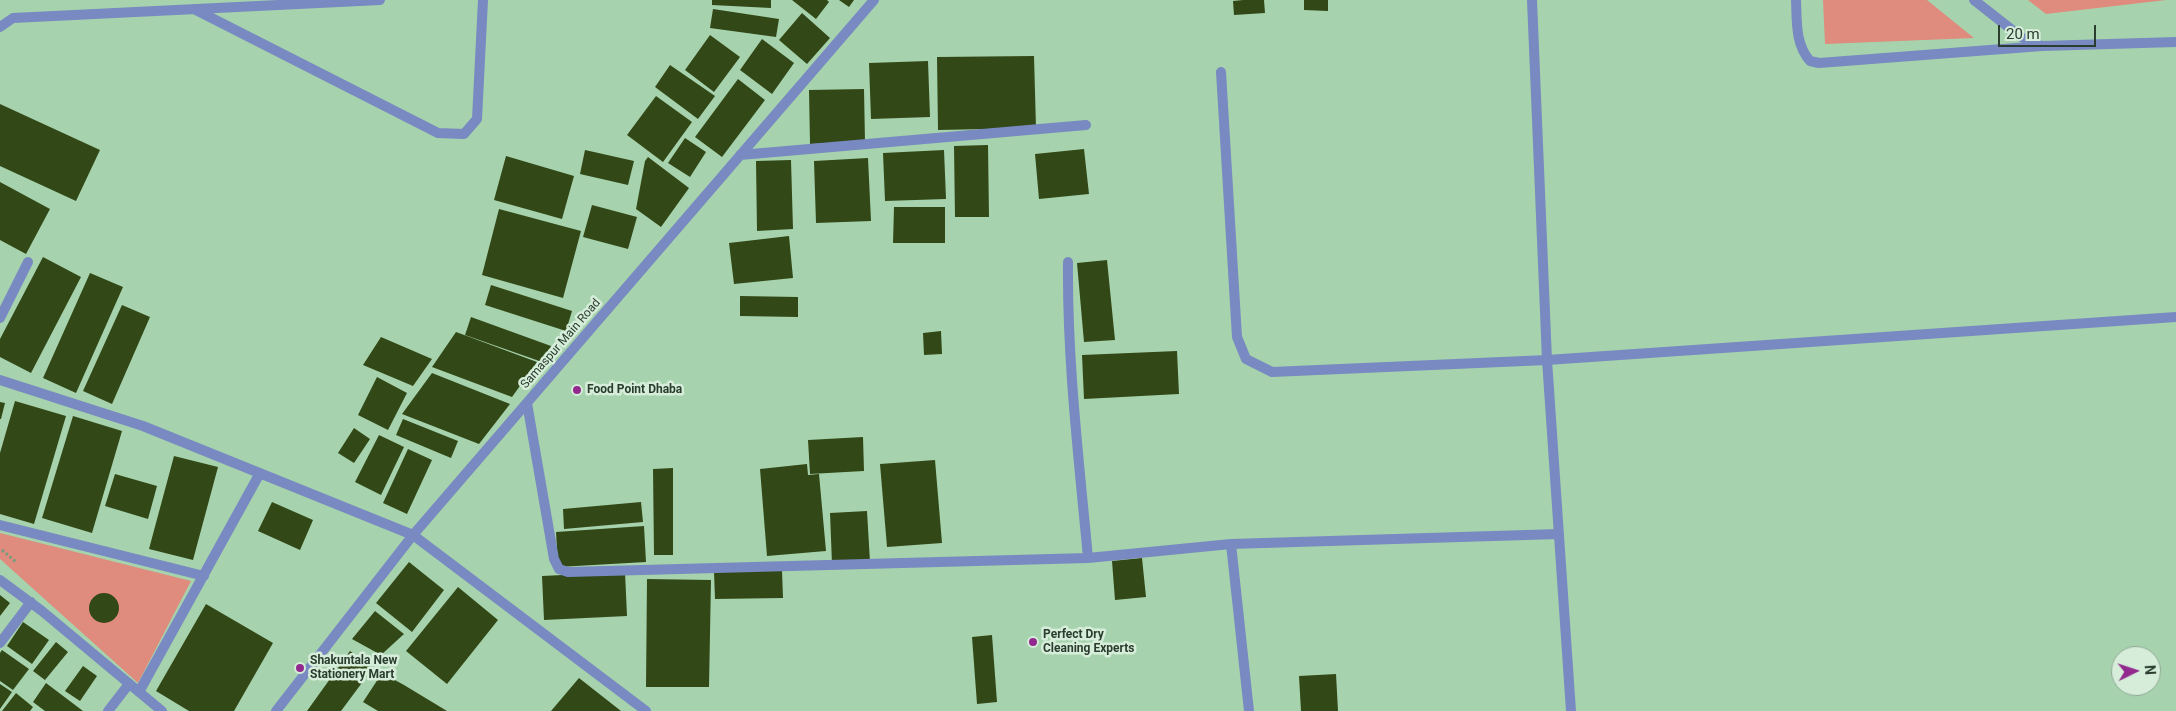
<!DOCTYPE html>
<html>
<head>
<meta charset="utf-8">
<style>
	body { margin:0 }
	#map { position:relative; width:2176px; height:711px; overflow:hidden; background:#a6d3ad; font-family:Roboto,sans-serif }
	canvas { display:block }
	.north { position:absolute; left:2111px; top:646px; width:50px; height:50px; box-sizing:border-box; background:#d6edda; border:1px solid #92a795; border-radius:50%; rotate:86deg; font-size:14px; font-weight:700; line-height:20px; text-align:center; color:#2b3d2e }
	.north::after { content:''; display:block; margin:auto; width:18px; height:22px; background:#92298e; clip-path:polygon(50% 0,100% 100%,50% 72%,0 100%) }
	.scale { position:absolute; left:1998px; top:25px; width:98px; height:22px; box-sizing:border-box; border:2px solid #2b3d2e; border-top:0; padding-left:6px; font-size:15px; line-height:18px; white-space:nowrap; color:#2b3d2e; -webkit-text-stroke:4px #d6edda; paint-order:stroke }
</style>
</head>
<body>
<div id="map">
<canvas width="2176" height="711"></canvas>
<div class="north">N</div>
<div class="scale">20 m</div>
</div>
<script>
const context = document.querySelector('canvas').getContext('2d');
context.lineJoin = 'round';
function paint(path, color) {
  context.fillStyle = color;
  context.fill(path, 'evenodd');
}
function stroke(path, color, width, dash) {
  context.strokeStyle = color;
  context.lineWidth = width;
  context.lineCap = dash ? 'butt' : 'round';
  context.setLineDash(dash || []);
  context.stroke(path);
}
function write(font, color, halo, rows, align = 'center') {
  context.font = font + ' Roboto,sans-serif';
  context.lineWidth = 5;
  context.setLineDash([]);
  context.textBaseline = 'middle';
  context.strokeStyle = halo;
  context.fillStyle = color;
  for (const [text, x, y, turn = 0] of rows) {
    context.save();
    context.translate(x, y);
    context.rotate((+turn || 0) * Math.PI / 180);
    context.textAlign = isNaN(turn) ? turn : align;
    if (halo) context.strokeText(text, 0, 0);
    context.fillText(text, 0, 0);
    context.restore();
  }
}
const green = new Path2D(`
	M1823 0H1927L1974 38 1825 44Z
	M2028 0H2166L2046 14Z
	M0 533 191 581 138 683 0 559Z`);
const building = new Path2D(`
	M712 0H771V8L712 5Z
	M792 0H827L829 2 816 19Z
	M839 0H854L849 7Z
	M1243 0H1264L1265 13 1234 15 1233 1Z
	M1304 0H1328V11L1304 10Z
	M713 9 779 19 776 37 710 28Z
	M802 13 830 38 807 64 779 40Z
	M710 35 740 57 714 92 685 70Z
	M762 39 794 63 772 94 740 70Z
	M1034 56 1036 128 938 130 937 57Z
	M928 61 930 117 871 119 869 63Z
	M670 65 715 96 698 119 655 87Z
	M738 79 765 100 722 157 695 137Z
	M864 89 865 142 810 144 809 90Z
	M656 96 692 122 663 162 627 135Z
	M0 104 100 150 76 201 0 166Z
	M685 138 706 152 690 177 668 163Z
	M988 145 989 217H955L954 146Z
	M1084 149 1089 194 1039 199 1035 154Z
	M585 150 634 161 628 185 580 174Z
	M944 150 946 199 885 201 883 153Z
	M506 156 574 176 562 219 494 200Z
	M648 157 689 188 661 227 636 209 645 161Z
	M868 158 871 221 816 223 814 161Z
	M791 160 793 229 757 231 756 161Z
	M0 182 50 209 26 254 0 240Z
	M592 205 637 217 628 249 583 237Z
	M894 207H945V243H893Z
	M499 209 581 231 563 298 482 275Z
	M789 236 793 278 734 284 729 243Z
	M43 257 81 277 31 373 0 357V339Z
	M1107 260 1115 340 1084 342 1077 263Z
	M90 273 123 287 76 393 43 378Z
	M491 285 572 311 566 331 485 305Z
	M740 296 798 297V317L740 316Z
	M122 305 150 317 112 404 83 391Z
	M471 317 551 346 545 363 465 335Z
	M941 331 942 354 924 355 923 333Z
	M456 332 537 362 512 397 432 367Z
	M381 337 432 359 413 386 363 365Z
	M1177 351 1179 394 1084 399 1082 355Z
	M432 373 510 404 479 444 402 414Z
	M377 377 407 393 388 430 358 415Z
	M15 401 66 416 34 524 0 514V453Z
	M0 402 5 403 1 419H0Z
	M73 416 122 431 92 533 42 518Z
	M403 419 458 441 451 458 396 435Z
	M354 428 370 439 354 463 338 453Z
	M379 435 404 447 381 495 355 482Z
	M863 437 864 471 810 474 808 440Z
	M408 449 432 460 407 514 383 503Z
	M174 456 218 467 193 560 149 549Z
	M935 460 942 543 887 547 880 464Z
	M807 464 808 475 819 474 826 551 767 556 760 469Z
	M673 468V555H654L653 469Z
	M115 474 157 486 148 519 105 506Z
	M272 502 313 520 300 550 258 531Z
	M641 502 643 522 564 529 563 509Z
	M867 511 870 562 832 564 830 513Z
	M644 526 646 562 558 567 556 532Z
	M1142 558 1146 597 1115 600 1112 561Z
	M409 562 444 590 412 632 376 603Z
	M782 570 783 598 715 599 714 572Z
	M625 572 627 616 544 620 542 576Z
	M647 579 711 580 709 687H646Z
	M458 587 498 620 447 684 406 651Z
	M89 608a15 15 0 1 1 30 0a15 15 0 1 1-30 0Z
	M0 595 10 603 0 616Z
	M206 604 273 643 234 711H189L156 691Z
	M375 611 404 634 381 655 352 639Z
	M23 622 49 640 32 664 7 646Z
	M992 635 997 702 977 704 972 637Z
	M56 642 68 652 45 680 33 671Z
	M2 650 29 669 13 690 0 681V653Z
	M350 651 373 668 341 711H307Z
	M83 666 97 676 80 701 65 691Z
	M382 673 404 685 447 711H378L363 702Z
	M1336 674 1338 711H1301L1299 676Z
	M579 678 621 711H551Z
	M46 683 83 711H45L33 702Z
	M0 684 12 692 0 709Z
	M16 693 33 707 30 711H2Z`);
const path = new Path2D(`
	M2 550 16 562`);
const lane = new Path2D(`
	M108 711 129 684`);
const street = new Path2D(`
	M1532 0 1547 360 1571 711
	M1796 0C1797 21 1795 44 1810 61L1819 63 2042 46
	M1974 0 2021 37 2042 46 2176 42
	M194 9 438 133 464 134 477 119 483 0
	M0 27 13 18 380 0
	M1221 72 1237 337 1246 359 1272 372 1547 360 2176 317
	M740 155 1086 125
	M1068 262C1067 361 1079 460 1088 558
	M0 318 28 262
	M0 380 143 426 413 535 646 711
	M527 403 554 559 559 569 568 572 1088 558 1231 544 1559 534
	M0 525 204 576
	M1231 544 1249 711
	M0 580 42 611 162 711
	M0 643 31 602
	M139 692 260 473
	M276 711 413 535 874 0`);
const markers = [
	[577,390,5,"#92298e"],
	[1033,642,5,"#92298e"],
	[300,668,5,"#92298e"]
];
const streetNames = [
	["Samaspur Main Road",561,344,-49]
];
const poiNames = [
	["Food Point Dhaba",587,390],
	["Perfect Dry",1043,635],
	["Cleaning Experts",1043,649],
	["Shakuntala New",310,661],
	["Stationery Mart",310,675]
];
paint(green, '#df8b7d');
paint(building, '#334817');
stroke(path, '#779a7d', 3, [2.5, 2.5]);
stroke(lane, '#788ac1', 10);
stroke(street, '#788ac1', 10);
for (const [x, y, r, color] of markers) {
  const dot = new Path2D();
  dot.arc(x, y, r, 0, 2 * Math.PI);
  context.fillStyle = color;
  context.fill(dot);
  stroke(dot, '#d6edda', 2);
}
write('12px', '#2b3d2e', '#d6edda', streetNames);
write('bold 12px', '#2b3d2e', '#d6edda', poiNames, 'left');
</script>
</body>
</html>
